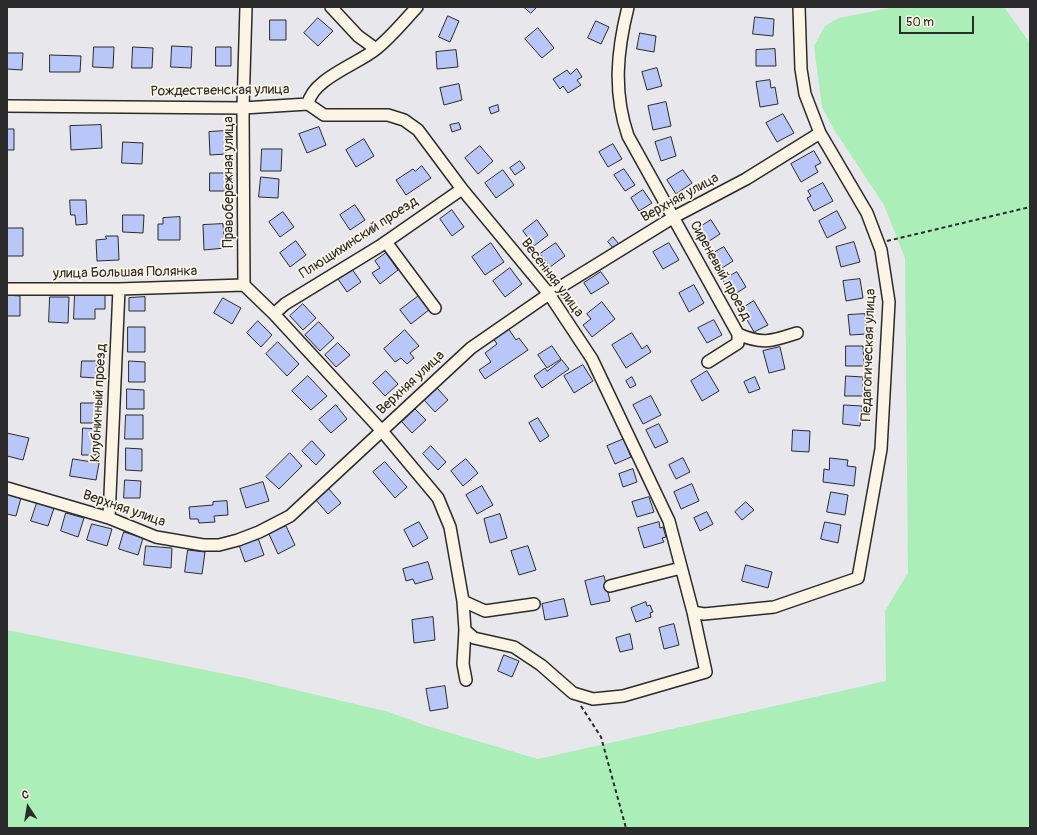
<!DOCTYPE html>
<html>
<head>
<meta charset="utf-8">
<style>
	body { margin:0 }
	#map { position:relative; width:1037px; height:835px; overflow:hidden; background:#e8e7eb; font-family:Pangolin,sans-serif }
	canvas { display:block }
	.frame { position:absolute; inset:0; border:8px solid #2b2b2b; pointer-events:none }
	.north { position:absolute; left:8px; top:787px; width:40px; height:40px; -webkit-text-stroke:3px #fcf5e5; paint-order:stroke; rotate:348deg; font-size:11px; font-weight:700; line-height:16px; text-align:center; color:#2b2b2b }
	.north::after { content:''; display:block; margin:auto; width:14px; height:18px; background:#2b2b2b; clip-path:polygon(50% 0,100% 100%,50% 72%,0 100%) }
	.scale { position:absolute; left:899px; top:16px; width:75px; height:18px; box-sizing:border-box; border:2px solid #2b2b2b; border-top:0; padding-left:5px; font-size:12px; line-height:14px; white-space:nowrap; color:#2b2b2b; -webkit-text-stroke:3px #fcf5e5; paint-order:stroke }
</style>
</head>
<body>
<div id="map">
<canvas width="1037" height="835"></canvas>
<div class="frame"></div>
<div class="north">С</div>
<div class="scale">50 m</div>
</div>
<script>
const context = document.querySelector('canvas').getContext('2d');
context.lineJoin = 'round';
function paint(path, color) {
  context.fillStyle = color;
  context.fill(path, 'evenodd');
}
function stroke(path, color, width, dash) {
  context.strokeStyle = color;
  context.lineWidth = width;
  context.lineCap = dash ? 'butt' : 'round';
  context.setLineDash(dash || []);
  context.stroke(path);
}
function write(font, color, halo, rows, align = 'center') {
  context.font = font + ' Pangolin,sans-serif';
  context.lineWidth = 3.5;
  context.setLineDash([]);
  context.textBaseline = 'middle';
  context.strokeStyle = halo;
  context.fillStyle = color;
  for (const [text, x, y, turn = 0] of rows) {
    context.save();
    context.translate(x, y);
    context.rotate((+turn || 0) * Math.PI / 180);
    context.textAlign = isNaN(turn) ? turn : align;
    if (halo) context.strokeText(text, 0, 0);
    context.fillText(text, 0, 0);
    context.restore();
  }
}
const green = new Path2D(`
	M895 7H1004L1030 43V828H7V630L245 678 389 712 424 725 538 759 886 681 885 611 908 573 905 258 884 205 833 128 822 107 814 46 825 26 839 18Z`);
const building = new Path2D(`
	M524 7H537L531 13Z
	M448 16 459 21 450 42 439 37Z
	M755 17 774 19 773 36 753 34Z
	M318 18 333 31 318 46 304 33Z
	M270 20H286V40H270Z
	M596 21 609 27 601 44 588 38Z
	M538 28 554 48 542 58 525 39Z
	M640 33 656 36 654 52 637 49Z
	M172 46 192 47 191 68 171 67Z
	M94 47H114L113 68 93 67Z
	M133 47 153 48 152 68H132Z
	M216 47H231V66H216Z
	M775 49 776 66H756V50Z
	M456 50 458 67 437 69 436 52Z
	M7 53H23L22 70 7 69Z
	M50 55 81 56 80 72H50Z
	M657 68 662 86 647 90 642 72Z
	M577 69 582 77 577 80 581 85 568 93 563 86 560 89 553 79 567 70 570 74Z
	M770 80 771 88 775 87 778 104 760 107 756 82Z
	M459 84 462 100 444 105 440 88Z
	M666 102 671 126 653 130 648 106Z
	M498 105 499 111 491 114 489 108Z
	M783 114 794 133 777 142 766 123Z
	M459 123 461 129 452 132 450 125Z
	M101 125 102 148 71 150 70 126Z
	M319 127 326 145 307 153 299 134Z
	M7 129H14V150H7Z
	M225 131 226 154 210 155 209 132Z
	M671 137 676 156 661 161 655 142Z
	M364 139 374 156 356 167 346 150Z
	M123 142 143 143 142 164 122 163Z
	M613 144 622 159 608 167 599 152Z
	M480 146 493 161 478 174 465 158Z
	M262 149H282L281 171H261Z
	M814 151 821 163 815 166 818 172 801 182 791 164Z
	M520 161 525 168 515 175 510 168Z
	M422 166 431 178 406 195 396 180 413 169 415 171Z
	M624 169 635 185 625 191 614 175Z
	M503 170 514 185 496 198 485 183Z
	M683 170 692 183 676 194 667 180Z
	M210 173H225V191H210Z
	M261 177 279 179 278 198 259 197Z
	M823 183 833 201 814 211 807 198 811 196 808 191Z
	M643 190 652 203 639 211 631 198Z
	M70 200H86L87 224 76 225 75 215H71Z
	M355 205 365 220 350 230 340 215Z
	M452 210 464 227 452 236 440 219Z
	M837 211 846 228 827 238 819 221Z
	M283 212 294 227 280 237 269 222Z
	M123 215H144L143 233 123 232Z
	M180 217V240H158V224H163V218Z
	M537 220 548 235 534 246 523 231Z
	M711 220 720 234 703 245 694 231Z
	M223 224 225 248 204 250 203 225Z
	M7 228H23V256H7Z
	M106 236H118L119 260 97 261 96 240 106 239Z
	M613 237 619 244 614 249 608 242Z
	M296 241 306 255 290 267 280 253Z
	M854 242 860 262 841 267 836 247Z
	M491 243 504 262 485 275 472 257Z
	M556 243 565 256 550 267 540 254Z
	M669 243 679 260 663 269 653 252Z
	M724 247 733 261 719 270 710 255Z
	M386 253 398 270 380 284 372 273 380 268 375 261Z
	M510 268 522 284 505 297 493 281Z
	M352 269 361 282 347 292 338 279Z
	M601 272 609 283 591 294 584 283Z
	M737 272 746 287 732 296 723 280Z
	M860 279 863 298 846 301 843 281Z
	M694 285 704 303 689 312 679 293Z
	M75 293H105V309H95V319H74Z
	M7 295 20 296V316H7Z
	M420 295 430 309 411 324 400 310Z
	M50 297H69L68 323 49 322Z
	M145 297V311H129V298Z
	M223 298 241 308 232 324 214 313Z
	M754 301 768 325 754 332 741 309Z
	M602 302 615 319 592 337 583 325 591 319 587 314Z
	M303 304 316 318 303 330 290 316Z
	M865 314 867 334 850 335 848 315Z
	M714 320 722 335 707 343 698 328Z
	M258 321 272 335 261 347 247 333Z
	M319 322 334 338 320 351 305 335Z
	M128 327H145V352H128Z
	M508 328 516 340 519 338 528 350 485 379 479 370 491 362 485 353 497 344 493 338Z
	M405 330 419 346 410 353 414 358 407 364 401 358 395 362 384 349Z
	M632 333 642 349 647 345 651 352 626 368 612 345Z
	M278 342 299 364 287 376 266 354Z
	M338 343 350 355 336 367 325 355Z
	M552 346 561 359 547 368 538 355Z
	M846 346H863L864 366H846Z
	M780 347 785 369 769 373 763 351Z
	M562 360 569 369 542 388 534 376 545 368 547 371Z
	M82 361H97L96 378 81 377Z
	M129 361 145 362V382H129Z
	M583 365 593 381 574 393 564 376Z
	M386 371 398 384 385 396 373 383Z
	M707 371 719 391 702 401 691 381Z
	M308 376 327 396 311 410 292 391Z
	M846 376 863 377V396H845Z
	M632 377 636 385 630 388 626 381Z
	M755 377 760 389 749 393 744 382Z
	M437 388 448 400 435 412 424 400Z
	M127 389 144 390V409H127Z
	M651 396 661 415 643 424 633 405Z
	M81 403H95L94 423H81Z
	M336 405 347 419 331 433 319 420Z
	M844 405 862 406 860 426 843 424Z
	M415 409 426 420 412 433 402 422Z
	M126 415H143V439H125Z
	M538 418 549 436 540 442 529 423Z
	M659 424 668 442 655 448 646 430Z
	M83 428 97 429 96 455H82Z
	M793 430 810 431 809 452 792 451Z
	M7 433 29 438 23 460 7 456Z
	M624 439 631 457 615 464 607 446Z
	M312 441 325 455 316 465 302 451Z
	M431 446 446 462 438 470 423 454Z
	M126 448 142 449V471L126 470Z
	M290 453 302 466 279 489 266 477Z
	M683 458 690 472 676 479 669 465Z
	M830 458 848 460 847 466 856 467 854 486 823 482 824 469 829 470Z
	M73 459 99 463 96 480 70 476Z
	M466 459 478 473 463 486 451 471Z
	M385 462 407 487 395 498 373 472Z
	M633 469 637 482 623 487 619 474Z
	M125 480 141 481 140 498H124Z
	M263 482 269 501 246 508 240 489Z
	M692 484 699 501 681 509 674 492Z
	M482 486 493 505 477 514 466 495Z
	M328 488 341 503 328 514 315 499Z
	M831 492 848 495 845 515 827 512Z
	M7 494 21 498 16 516 7 514Z
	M649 497 654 512 637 517 632 502Z
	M227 501 228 515 214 516 215 522 199 523 198 519H190L189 507 213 505V502Z
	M746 502 754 510 742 520 735 512Z
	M37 503 54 508 48 526 31 521Z
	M707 512 713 524 700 531 694 518Z
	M66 513 84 518 78 537 61 531Z
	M500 514 507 538 490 543 484 519Z
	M419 522 428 538 413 547 404 530Z
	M659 522 660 528 663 527 666 537 662 538 664 542 644 548 638 528Z
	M825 522 841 525 838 543 821 539Z
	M92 524 112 529 107 546 87 540Z
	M286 526 295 545 278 554 269 534Z
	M124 532 143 538 138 555 119 549Z
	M258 538 264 555 245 562 239 545Z
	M146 546 172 548 171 568 144 565Z
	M528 546 536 570 519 575 511 551Z
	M188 550 205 552 202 574 185 572Z
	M428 562 433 579 415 584 413 579 406 581 403 569Z
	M746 565 772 572 768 588 742 581Z
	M604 576 610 601 591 605 585 581Z
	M564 599 568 616 545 620 542 604Z
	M646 602 647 606 650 605 653 612 650 613 651 617 636 622 631 608Z
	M433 617 435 640 414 643 412 620Z
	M674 624 679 645 664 649 659 628Z
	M630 634 633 649 620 652 616 638Z
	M504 655 519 661 512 677 498 671Z
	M445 686 448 708 430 711 426 689Z`);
const path = new Path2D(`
	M887 241 1030 207
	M581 706 601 737 626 828`);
const minor = new Path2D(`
	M331 7 358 36 376 49
	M628 7C617 51 613 92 628 136L738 334C763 345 772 341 797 333
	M308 104 324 115H388L404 120 418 130 462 189 549 294 592 359 669 521 693 612 704 614 774 607 858 578 881 449 889 302 881 250 867 213 820 133 805 94 801 69 799 7
	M7 106 243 108 308 104C312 79 358 64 376 49 391 37 404 21 417 7
	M386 242 435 308
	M244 285 274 314 382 431 438 498 450 527 463 601 465 630 474 638 514 647 541 665 573 693 593 699 623 696 706 672 693 612
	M244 285 243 108 246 7
	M7 289H119L244 285
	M274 314 285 304 380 246 462 189
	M708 362 738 343V334
	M7 488 109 518 156 537 203 545H219L238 540 259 532 290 516 471 348 549 294 674 217 746 179 820 133
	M109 518 119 289
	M610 586 681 568
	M463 601 485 611 534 604
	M465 630 463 664 466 680`);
const streetNames = [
	["Рождественская улица",220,91,-1],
	["Правобережная улица",229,182,-90],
	["Верхняя улица",680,198,-29],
	["Плющихинский проезд",359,238,-33],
	["Сиреневый проезд",720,271,61],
	["улица Большая Полянка",125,273,-1],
	["Весенняя улица",552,278,53],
	["Педагогическая улица",869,355,-88],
	["Верхняя улица",411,383,-43],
	["Клубничный проезд",99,403,-87],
	["Верхняя улица",124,509,19]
];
paint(green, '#abeeb8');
paint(building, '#b8c7f8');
stroke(building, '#2b2b2b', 1);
stroke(minor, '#2b2b2b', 14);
stroke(path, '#2b2b2b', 2, [4, 3]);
stroke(minor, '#fcf5e5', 11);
write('14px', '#2b2b2b', '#fcf5e5', streetNames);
</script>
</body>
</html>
